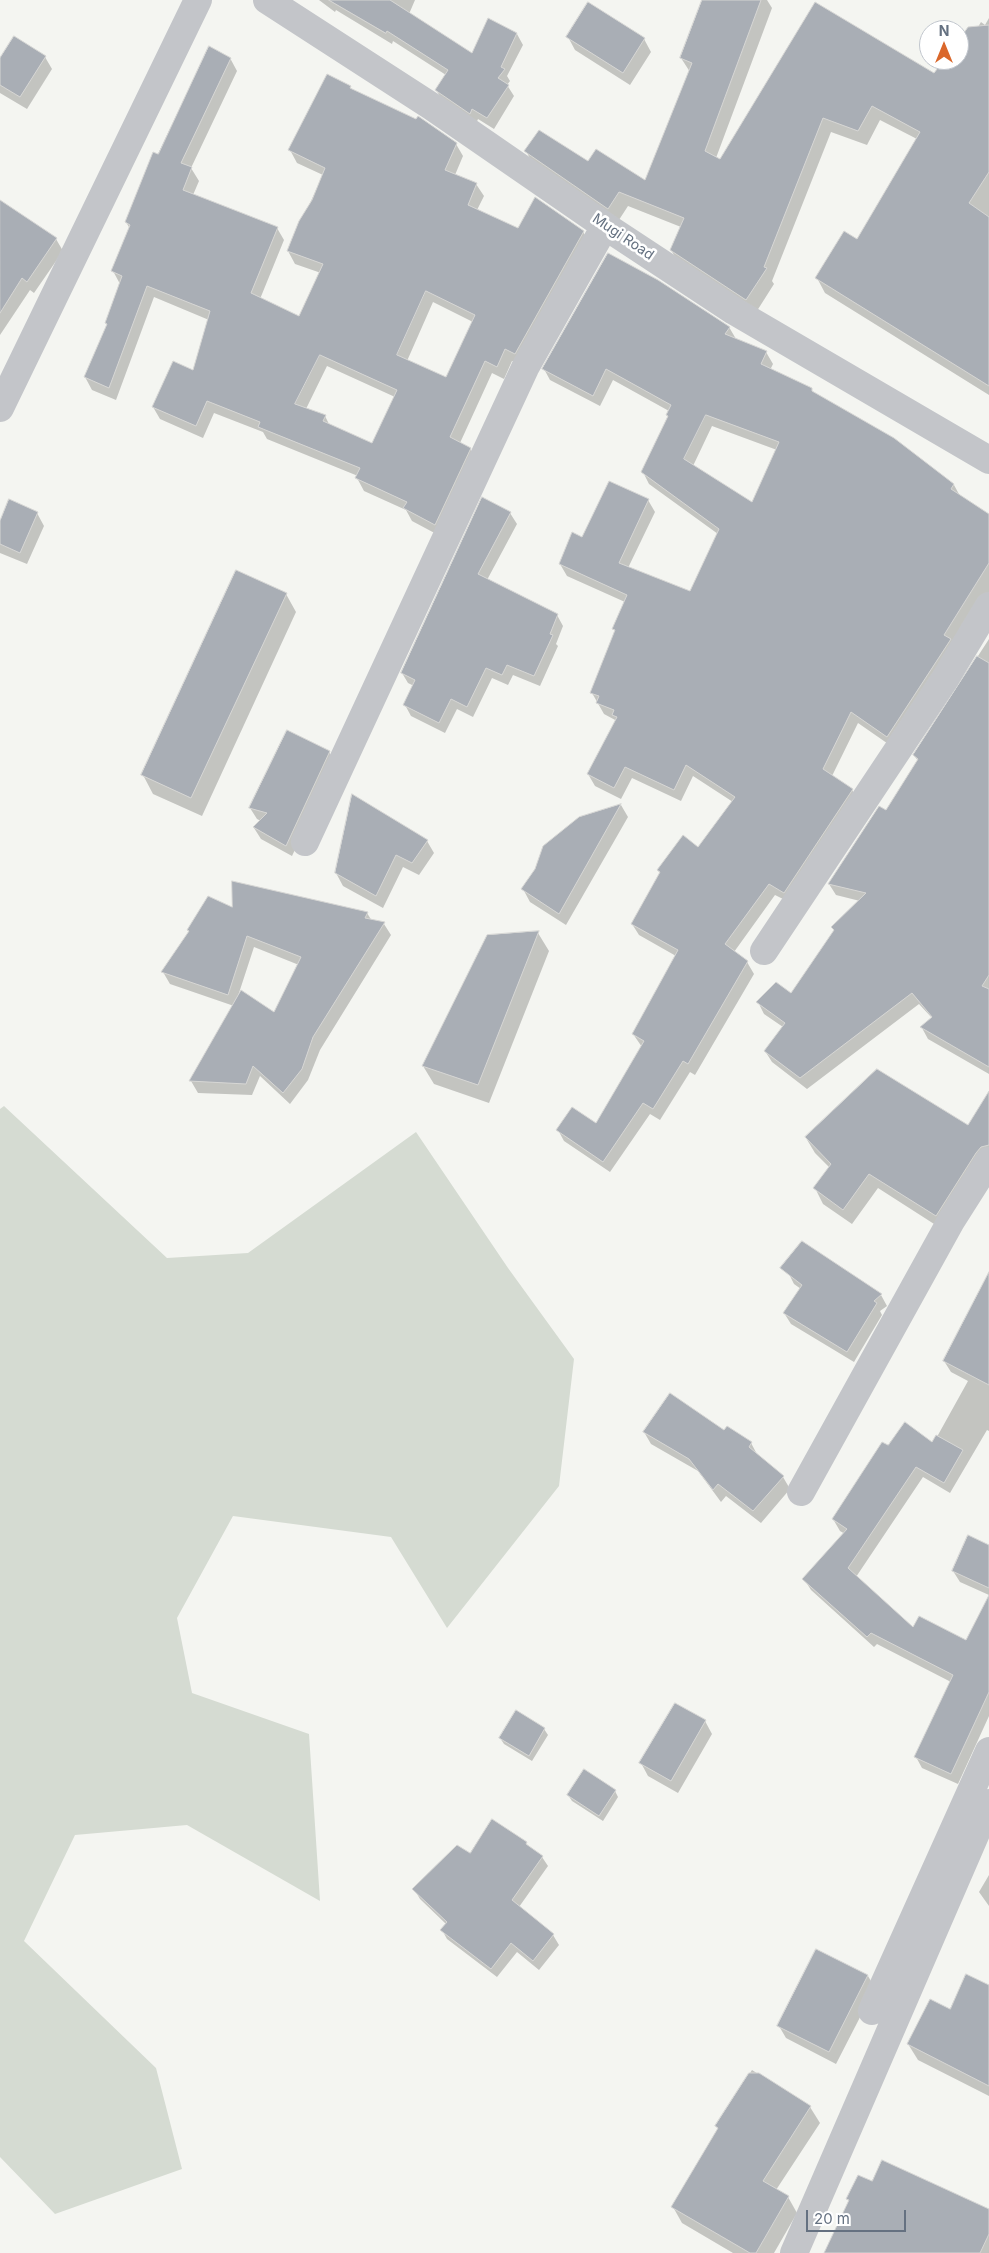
<!DOCTYPE html>
<html>
<head>
<meta charset="utf-8">
<style>
	body { margin:0 }
	#map { position:relative; width:989px; height:2253px; overflow:hidden; background:#f4f5f1; font-family:Inter,sans-serif }
	canvas { display:block }
	.north { position:absolute; left:919px; top:20px; width:50px; height:50px; box-sizing:border-box; background:#fff; border:1px solid #c1c6cd; border-radius:50%; rotate:0deg; font-size:14px; font-weight:700; line-height:20px; text-align:center; color:#657181 }
	.north::after { content:''; display:block; margin:auto; width:18px; height:22px; background:#da672b; clip-path:polygon(50% 0,100% 100%,50% 72%,0 100%) }
	.scale { position:absolute; left:806px; top:2210px; width:100px; height:22px; box-sizing:border-box; border:2px solid #657181; border-top:0; padding-left:6px; font-size:15px; line-height:18px; white-space:nowrap; color:#657181; -webkit-text-stroke:4px #fff; paint-order:stroke }
</style>
</head>
<body>
<div id="map">
<canvas width="989" height="2253"></canvas>
<div class="north">N</div>
<div class="scale">20 m</div>
</div>
<script>
const context = document.querySelector('canvas').getContext('2d');
context.lineJoin = 'round';
function paint(path, color) {
  context.fillStyle = color;
  context.fill(path, 'evenodd');
}
function stroke(path, color, width, dash) {
  context.strokeStyle = color;
  context.lineWidth = width;
  context.lineCap = dash ? 'butt' : 'round';
  context.setLineDash(dash || []);
  context.stroke(path);
}
function write(font, color, halo, rows, align = 'center') {
  context.font = font + ' Inter,sans-serif';
  context.lineWidth = 5;
  context.setLineDash([]);
  context.textBaseline = 'middle';
  context.strokeStyle = halo;
  context.fillStyle = color;
  for (const [text, x, y, turn = 0] of rows) {
    context.save();
    context.translate(x, y);
    context.rotate((+turn || 0) * Math.PI / 180);
    context.textAlign = isNaN(turn) ? turn : align;
    if (halo) context.strokeText(text, 0, 0);
    context.fillText(text, 0, 0);
    context.restore();
  }
}
const green = new Path2D(`
	M4 1106 167 1258 248 1253 416 1132 508 1268 574 1359 559 1486 447 1628 391 1537 233 1516 177 1618 192 1693 309 1734 320 1901 187 1825 75 1835 24 1941 156 2068 182 2169 55 2214 0 2157V1109Z`);
const shadow = new Path2D(`
	M319 0H415L409 14 472 55 489 20 517 34 523 45 507 76 510 81 507 85 514 96 494 129 478 119 476 124 443 101 436 90 446 75 393 41 392 44 336 10 335 12Z
	M703 0H767L772 8 716 158 721 160 815 4 935 74 945 60H959V42L978 27 981 22 985 25 989 18V395L825 293 817 278 858 241 917 139 880 120 867 145 831 132 772 281 774 284 755 314 680 265 671 250 681 227 628 206 617 223 534 166 526 151 588 163 646 182 690 72 681 58Z
	M568 37 644 39 651 52 630 85 575 50Z
	M45 57 52 69 27 109 0 93V61Z
	M230 58 237 71 191 168 199 181 193 195 277 228 284 240 260 299 300 318 321 273 295 264 288 251 323 175 297 163 290 150 350 87 352 91 456 144 463 156 455 175 476 184 484 196 477 210 518 229 583 232 591 244 522 366 512 361 504 379 492 373 460 443 470 449 477 461 442 537 412 521 406 510 364 491 357 478 358 476 267 439 263 432 214 413 203 438 160 419 153 407 193 372 209 320 154 297 116 400 92 390 85 377 108 325 106 323 120 284 113 271 130 229 126 222 158 155ZM433 302 473 322 447 379 407 361ZM327 366 395 397 373 445 330 426 325 416 306 409Z
	M0 201 56 239 63 251 34 293 30 290 0 335Z
	M729 327 736 339 766 352 773 364 770 370 811 389 813 393 894 439 954 485 960 496 989 515V604L894 748 858 723 832 776 852 790 859 801 791 903 775 895 734 952 747 962 754 974 695 1075 690 1072 660 1120 650 1114 610 1172 564 1141 558 1130 596 1125 642 1047 633 1034 676 956 639 935 632 924 660 874 658 870 699 848 733 802 693 776 681 801 632 778 621 799 595 786 588 774 617 721 604 714 592 693 625 602 567 576 560 564 583 539 648 500 655 512 628 568 691 592 718 534 649 484 643 472 669 417V411L613 380 600 406 550 380 544 369ZM712 426 777 450 752 504 693 466Z
	M37 513 44 526 27 564 0 553V524Z
	M510 513 517 524 487 580 557 615 563 626 556 644 558 646 540 686 513 675 508 685 492 678 473 717 457 709 445 733 411 716 405 705 414 686 408 683 402 673Z
	M286 594 296 612 202 816 153 794 143 775Z
	M989 639V1074L928 1039 922 1028 932 1018 919 1004 807 1089 772 1062 765 1051 783 1027 764 1014 758 1002 792 994 835 931 833 928 860 901 836 895 829 884 886 812 918 761 914 755Z
	M329 752 336 763 292 856 261 839 254 828 261 821 257 819 250 808Z
	M621 805 628 817 566 925 530 902 523 889 580 819Z
	M427 841 434 853 419 875 403 867 383 908 343 886 336 873Z
	M234 909 367 913 372 921 384 924 391 935 320 1050 308 1080 290 1104 260 1076 252 1095 198 1093 191 1081 234 1006 170 984 163 972ZM254 947 299 965 275 1014 238 996Z
	M538 933 549 951 489 1103 434 1084 423 1066Z
	M989 1119V1163L945 1231 878 1188 852 1224 823 1204 815 1188 830 1168 815 1153 806 1138 969 1126Z
	M788 1272 881 1295 887 1306 880 1311 882 1315 854 1362 791 1324 784 1313 801 1289 794 1284Z
	M989 1285V1431L987 1430 950 1493 923 1477 856 1577 914 1629 967 1642 989 1598V1716L958 1784 922 1768 916 1757 951 1682 877 1644 874 1647 811 1590 804 1579 845 1534 840 1531 833 1519 888 1447 933 1444 968 1381 951 1372 944 1361Z
	M644 1432H725L751 1443 758 1456 783 1477 790 1489 761 1523 726 1496 721 1502 698 1471 651 1444Z
	M989 1546V1595L960 1582 953 1571Z
	M516 1712 544 1729 548 1735 532 1761 504 1744 500 1738Z
	M705 1721 712 1734 678 1793 648 1776 641 1763Z
	M615 1791 618 1797 603 1821 572 1801 568 1795Z
	M526 1843 529 1848 542 1857 548 1866 519 1907 553 1935 559 1945 539 1970 517 1952 497 1977 447 1939 442 1930 446 1924 420 1899 414 1889 470 1854Z
	M989 1875V1906L979 1892Z
	M868 1976 875 1988 836 2064 786 2038 779 2026Z
	M989 1986V2096L918 2060 908 2044 950 2011Z
	M752 2070 810 2107 820 2123 776 2190 788 2197 797 2213 774 2253H733L682 2223 673 2207 718 2129 716 2126Z
	M872 2183 989 2210V2253H826L849 2202 847 2199Z`);
const building = new Path2D(`
	M329 0H390L472 53 488 18 517 33 501 67 505 69 498 78 509 85 487 118 472 109 470 114 435 90 448 70 387 31 386 33Z
	M702 0H761L705 151 720 159 815 2 934 73 944 60H959V40L968 27 989 25V172L969 203 989 217V386L815 278 844 231 857 239 920 132 872 106 858 131 823 118 764 267 767 268 746 300 670 250 684 218 619 192 608 209 524 151 539 130 588 161 596 149 645 180 692 63 680 58Z
	M588 2 645 38 623 73 566 37Z
	M14 36 46 56 20 97 0 85V58Z
	M209 46 231 58 181 163 192 167 183 190 278 227 251 293 299 316 323 264 287 251 299 221 312 200 325 168 288 150 327 74 351 86 350 88 416 119 418 116 457 143 445 170 477 183 468 205 518 228 535 197 584 231 515 354 505 349 497 367 485 361 450 437 471 448 435 525 403 508 407 502 355 478 360 468 258 427 260 422 207 401 196 426 152 407 173 361 193 370 210 311 147 286 109 388 84 377 107 324 105 323 122 276 111 271 130 225 125 222 153 152 158 154ZM426 291 475 315 446 377 397 355ZM320 355 397 390 372 443 323 421 326 415 295 404Z
	M0 200 57 238 27 282 22 278 0 313Z
	M608 253 658 280 730 327 725 334 767 351 761 364 812 388V391L894 438 954 484 951 489 989 514V563L944 635 951 639 887 737 851 712 823 769 853 789 784 893 769 884 725 944 748 961 688 1064 683 1061 653 1109 643 1103 603 1162 556 1130 572 1107 596 1123 644 1041 632 1034 678 950 631 924 660 872 657 870 683 835 698 847 735 797 686 765 674 790 625 767 614 788 587 774 617 717 612 715 614 710 596 703 599 696 590 693 615 630 612 629 627 595 559 564 572 532 582 537 609 481 649 499 619 563 690 591 719 529 641 472 668 416 666 415 671 405 606 369 593 396 542 369ZM706 415 779 442 752 502 684 459Z
	M482 497 511 512 478 574 558 614 550 634 553 635 534 676 507 665 502 675 486 668 467 707 451 699 439 723 403 705 415 680 401 673Z
	M9 499 38 512 20 553 0 544V521Z
	M236 570 287 593 191 798 141 775Z
	M977 656 989 663V975L982 986 989 989V1067L920 1027 932 1017 912 993 800 1078 764 1051 785 1023 756 1002 776 982 791 993 834 930 831 927 866 893 828 884 879 806 886 810 918 759 913 755Z
	M287 730 330 751 286 846 253 827 267 813 249 808Z
	M352 794 428 840 412 863 396 855 376 896 335 873Z
	M621 804 559 914 521 889 535 869 543 846 579 817Z
	M232 881 368 912 365 918 385 922 313 1037 302 1069 283 1093 253 1066 246 1084 189 1081 241 990 274 1012 301 957 247 936 228 995 161 972 189 931 187 930 208 896 232 907Z
	M539 931 478 1085 422 1066 487 935Z
	M877 1069 968 1125 989 1091V1145L981 1147 976 1153 936 1216 869 1174 843 1210 813 1188 831 1164 805 1137Z
	M802 1241 882 1294 874 1301 877 1303 847 1352 783 1313 802 1285 780 1268Z
	M989 1272V1385L943 1361Z
	M670 1393 724 1430 727 1426 752 1442 749 1447 784 1476 753 1511 718 1484 713 1490 689 1459 643 1432Z
	M905 1422 932 1442 936 1435 963 1450 944 1483 916 1467 848 1568 913 1627 919 1616 966 1640 989 1595V1692L951 1774 914 1757 953 1675 871 1633 867 1637 802 1579 847 1529 832 1519 882 1442 888 1445Z
	M968 1535 989 1545V1588L952 1571Z
	M675 1703 706 1720 671 1781 639 1763Z
	M516 1710 545 1728 529 1756 499 1738Z
	M584 1769 616 1790 599 1816 567 1795Z
	M492 1819 527 1842 526 1844 543 1856 512 1900 554 1934 533 1961 511 1943 491 1969 440 1930 447 1922 412 1889 457 1845 470 1853Z
	M816 1949 868 1975 829 2052 777 2026Z
	M966 1974 989 1985V2086L907 2044 930 1999 950 2009Z
	M749 2073H759L811 2106 763 2181 789 2196 756 2253H750L671 2207 718 2128 715 2126Z
	M882 2160 989 2209V2234L980 2253H824L849 2200 846 2199 858 2175 872 2181Z`);
const minor = new Path2D(`
	M267 0 431 106 605 226 734 311 989 460
	M0 408 198 0
	M305 842 525 368 605 226
	M764 951 945 679 989 606
	M801 1492 951 1221 989 1161
	M872 2011 989 1751
	M794 2253 989 1803`);
const streetNames = [
	["Mugi Road",623,237,34]
];
paint(green, '#d5dbd2');
paint(shadow, '#0003');
paint(building, '#a9aeb5');
stroke(building, '#d6d6d4', 1);
stroke(minor, '#c3c5c9', 28);
write('14px', '#657181', '#fff', streetNames);
</script>
</body>
</html>
